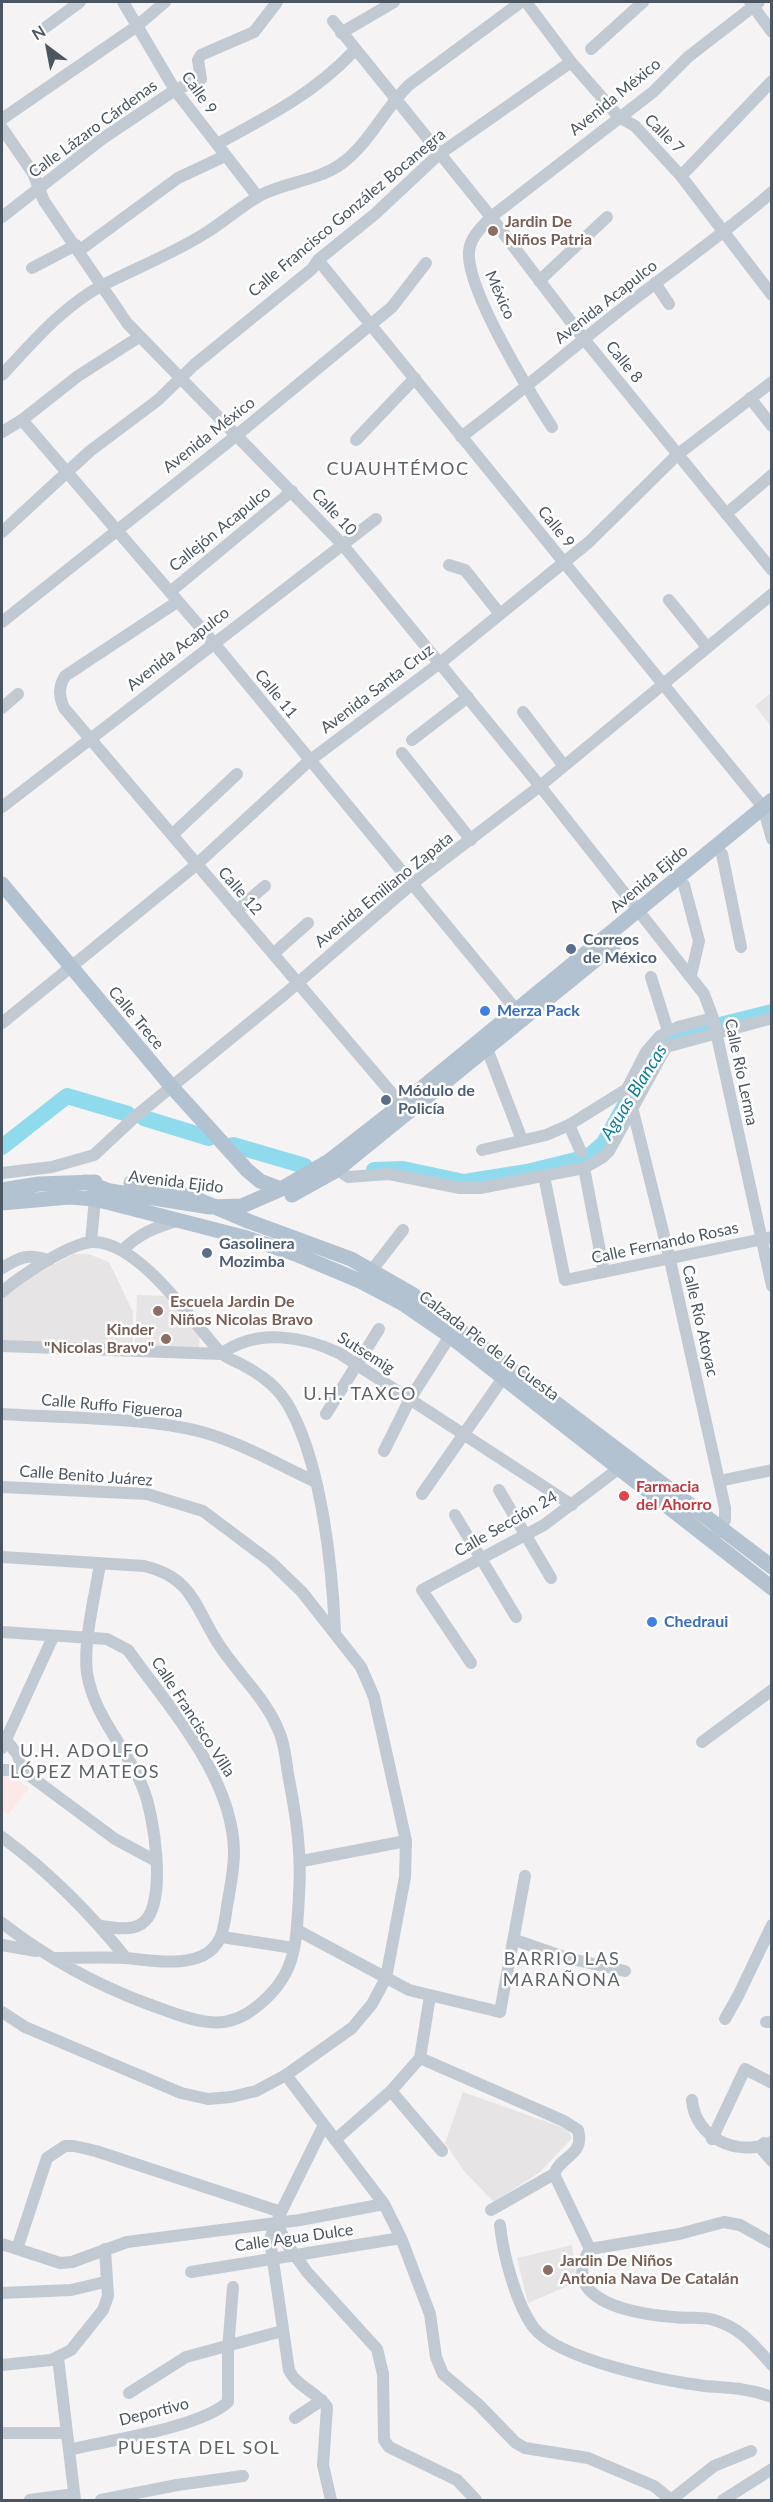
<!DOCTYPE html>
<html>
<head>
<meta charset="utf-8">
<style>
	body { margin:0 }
	#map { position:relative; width:773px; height:2502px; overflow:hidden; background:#f5f3f3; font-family:Lato,sans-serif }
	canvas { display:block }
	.frame { position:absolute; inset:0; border:3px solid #4a5661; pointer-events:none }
	.north { position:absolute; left:18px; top:18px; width:60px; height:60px; -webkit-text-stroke:4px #fff; paint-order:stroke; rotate:328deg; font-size:16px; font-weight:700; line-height:24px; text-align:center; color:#4a5661 }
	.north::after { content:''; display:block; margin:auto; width:21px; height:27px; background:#4a5661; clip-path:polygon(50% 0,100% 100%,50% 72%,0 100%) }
</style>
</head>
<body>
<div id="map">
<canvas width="773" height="2502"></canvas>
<div class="frame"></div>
<div class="north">N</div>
</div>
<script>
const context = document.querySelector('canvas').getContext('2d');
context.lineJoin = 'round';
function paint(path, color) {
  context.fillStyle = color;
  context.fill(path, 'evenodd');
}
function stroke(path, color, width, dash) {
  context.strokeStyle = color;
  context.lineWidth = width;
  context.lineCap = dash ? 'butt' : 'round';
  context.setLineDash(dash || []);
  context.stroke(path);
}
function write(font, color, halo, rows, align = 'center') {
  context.font = font + ' Lato,sans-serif';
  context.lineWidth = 5;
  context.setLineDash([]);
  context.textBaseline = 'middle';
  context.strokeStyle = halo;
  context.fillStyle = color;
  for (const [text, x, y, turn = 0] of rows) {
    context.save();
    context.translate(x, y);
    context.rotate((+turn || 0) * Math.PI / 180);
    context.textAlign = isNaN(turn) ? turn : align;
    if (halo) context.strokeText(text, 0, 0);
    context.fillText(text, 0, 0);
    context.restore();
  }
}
const education = new Path2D(`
	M771 693V726L755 706Z
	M73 1254H88L109 1262 133 1312V1348L2 1342V1299L19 1284Z
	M137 1295 169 1296 200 1332 199 1350 135 1348Z
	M463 2092 567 2129 572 2138 540 2172 494 2202 464 2171 445 2143Z
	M572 2245 577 2282 528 2303 517 2258Z`);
const medical = new Path2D(`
	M6 1773 29 1788 8 1815 2 1810V1779Z`);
const river = new Path2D(`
	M144 1118 209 1138
	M233 1145 305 1166
	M2 1147 67 1096 128 1114
	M374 1170 403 1169 464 1182 527 1172 588 1157 604 1143 657 1048 668 1038 772 1012`);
const minor = new Path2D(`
	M123 2 175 90 258 197
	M526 2 571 62 619 117 635 126 681 176 772 295
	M750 2 772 32
	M333 21 491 217 584 339 772 570
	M46 27 80 2
	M341 33 394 2
	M591 49 643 2
	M2 119 137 26 165 2
	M2 128 33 173 44 201 127 323 342 544 540 786 704 994 713 1018 772 1286
	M217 144C269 116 313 94 354 51
	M681 176 772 81
	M2 217 102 139 175 90 201 79 198 60 201 55 254 32 277 2
	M80 250 178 178 225 156
	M318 260 763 807 772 839
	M32 268 76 245
	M539 281 607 217
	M655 283 669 304
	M2 375C32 343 63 306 103 285 136 268 172 254 204 234 224 222 241 206 261 195 286 182 317 181 341 164 369 144 384 109 409 85L521 2
	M750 398 772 426
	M22 420 213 642 522 1017
	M552 427C530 393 466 289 469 252 470 237 482 227 491 217L653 92 688 57 759 2
	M2 432 22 420 78 376 139 337
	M461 437C515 397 566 353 619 311 670 271 723 235 772 192
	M356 440 415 378
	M726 514 772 475
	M2 532 90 451 158 400 194 365 312 269 318 260 375 214 438 155 571 62
	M449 565 465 570 500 614
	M170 592 292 491
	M669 600 707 647
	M177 602 65 676C58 688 59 696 64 708L406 1110
	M2 622 237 435 392 307 426 263
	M2 708 18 694
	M523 712 564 766
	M412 740 468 697
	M402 753 471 840
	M2 807 376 519
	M172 835 237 774
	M722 854 741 947
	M684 885 699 941 691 975
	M236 911 265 886
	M273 954 308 923
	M651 977 668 1031
	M2 1023 196 865 309 761 440 663 589 542 677 455 772 382
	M484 1041 522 1140
	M632 1107 670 1260 725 1508V1520L716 1534
	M569 1125 581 1152
	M482 1150 546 1135 569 1125 627 1089 646 1052 660 1036 678 1027 713 1018
	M332 1165 348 1177 389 1174 460 1188H480L584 1168 603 1157 609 1151 666 1047 772 1018
	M584 1168 604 1272
	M2 1173 52 1167 94 1155 137 1115 285 994 413 883 540 786 772 594
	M544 1176 565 1280 772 1237
	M91 1242 95 1199
	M122 1251C139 1233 156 1227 180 1220
	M2 1268C22 1256 26 1254 49 1260
	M372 1270 403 1230
	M2 1292C19 1277 70 1243 92 1242 138 1240 192 1321 219 1351 224 1357 232 1360 239 1363 262 1375 279 1387 291 1410 322 1469 332 1565 335 1631
	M2 1346 221 1354
	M221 1354C256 1328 303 1336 339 1353L572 1505
	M2 1414C63 1418 144 1417 202 1432 242 1443 279 1465 316 1482
	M326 1414 379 1329
	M384 1451 410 1399 450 1336
	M719 1481 772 1470
	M2 1487 147 1494 203 1511 271 1562 302 1592 361 1667 374 1697 406 1841 405 1877 386 1978 372 2004 352 2028 286 2075 256 2091 231 2097 208 2099 181 2093 25 2027 2 2012
	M499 1490 551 1578
	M422 1494 503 1378
	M455 1515 516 1617
	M2 1557 144 1566C191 1577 194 1604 216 1640 236 1673 267 1698 280 1734 285 1746 286 1761 288 1774 296 1815 302 1853 299 1895 296 1945 297 1976 255 2008 241 2019 226 2024 209 2022 188 2020 168 2011 148 2004 94 1984 47 1958 2 1923
	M100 1564C95 1596 83 1642 87 1673 94 1717 127 1748 143 1788 154 1815 167 1899 145 1921 134 1932 115 1928 101 1926
	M2 1632 107 1639 128 1650C170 1709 233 1777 234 1852 234 1870 230 1889 227 1906 224 1927 223 1946 202 1956 179 1966 150 1960 125 1958 101 1957 77 1958 53 1958
	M471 1663 422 1590 544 1525 626 1463
	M6 1740 18 1755 22 1770 115 1839 156 1861
	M702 1742 772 1690
	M2 1748 53 1637
	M2 1770H22
	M2 1837C49 1872 90 1913 126 1958
	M302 1861 406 1841
	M297 1930 409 1990 500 2012 525 1876
	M222 1937 294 1948
	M515 1940 567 1958 625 1971
	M2 1945 36 1951
	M725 2019 738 1996 772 1925
	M766 2022H772
	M420 2058 564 2121 578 2130C585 2156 561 2155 554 2174L590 2249
	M286 2075 384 2204 401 2238 430 2314 436 2357 443 2374 478 2404 516 2443 525 2448 588 2458 654 2486 671 2500
	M391 2091 442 2151
	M692 2100C695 2138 738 2158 772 2142
	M324 2125 281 2212 271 2236V2247L289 2370C297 2387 317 2392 327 2407L323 2465 331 2500
	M712 2139 745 2069 772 2083
	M335 2140 391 2091 420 2058 430 1996
	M764 2143 760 2147 772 2161
	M491 2210 554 2174
	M277 2223 286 2243 307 2272 377 2349 383 2374 384 2440 389 2447 457 2480 476 2500
	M500 2225C503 2254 516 2304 534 2328 559 2360 665 2381 705 2386 729 2388 748 2388 772 2397
	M2 2244 60 2263 72 2262 127 2242 300 2220 384 2204
	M17 2249 47 2158 65 2146H74L96 2151 281 2212
	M590 2249C557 2302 637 2314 673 2317 686 2319 702 2316 714 2320 741 2328 754 2345 772 2365
	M590 2249 679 2234 724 2222 740 2225 772 2243
	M191 2272 401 2238
	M2 2293 71 2290 105 2282
	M58 2358 75 2500
	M2 2365 51 2360 71 2350 103 2310 108 2296 105 2249
	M129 2393 186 2357 282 2331
	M295 2418 322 2400
	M2 2433H67
	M69 2450C110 2440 199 2428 228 2402V2350L233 2287
	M30 2500 74 2494
	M101 2500 177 2485 243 2476
	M671 2500 714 2466 751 2451
	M723 2500 772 2469`);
const major = new Path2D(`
	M2 884 171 1086 247 1170 260 1181 281 1189
	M85 1182 110 1191 210 1207 242 1206 281 1189 329 1161 401 1105 772 800
	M2 1190 39 1184 95 1182
	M292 1195 337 1170 614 945
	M2 1203 69 1197 95 1199 247 1238 298 1255 360 1281 402 1303 450 1336 772 1588
	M248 1221 351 1259 412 1294 772 1567`);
const majorBridge = new Path2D(`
	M131 1183 194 1198 248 1221`);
const markers = [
	[493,231,6,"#8d6e63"],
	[571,949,6,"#5c6f8a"],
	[485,1011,6,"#3f7fe0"],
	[386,1100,6,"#5c6f8a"],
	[207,1253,6,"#5c6f8a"],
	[158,1311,6,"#8d6e63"],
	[166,1339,6,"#8d6e63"],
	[624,1496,6,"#e0444e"],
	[652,1622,6,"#3f7fe0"],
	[548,2270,6,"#8d6e63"]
];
const streetNames = [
	["Calle 9",199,93,54],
	["Avenida México",615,97,-39],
	["Calle Lázaro Cárdenas",93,129,-36],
	["Calle 7",664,134,45],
	["Calle Francisco González Bocanegra",347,213,-40],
	["México",500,295,66],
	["Avenida Acapulco",606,302,-38],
	["Calle 8",624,362,51],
	["Avenida México",209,435,-38],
	["Calle 10",334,512,47],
	["Calle 9",556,527,51],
	["Callejón Acapulco",220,529,-39],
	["Avenida Acapulco",178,649,-38],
	["Avenida Santa Cruz",377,689,-37],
	["Calle 11",276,694,51],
	["Avenida Ejido",649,879,-40],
	["Avenida Emiliano Zapata",384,890,-39],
	["Calle 12",240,891,49],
	["Calle Trece",136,1018,50],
	["Calle Río Lerma",741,1072,78],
	["Avenida Ejido",176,1182,7],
	["Calle Fernando Rosas",665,1243,-12],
	["Calle Río Atoyac",700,1321,77],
	["Calzada Pie de la Cuesta",489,1346,37],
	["Sutsemig",366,1353,32],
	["Calle Ruffo Figueroa",112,1406,5],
	["Calle Benito Juárez",86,1476,4],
	["Calle Sección 24",506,1524,-30],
	["Calle Francisco Villa",193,1717,57],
	["Calle Agua Dulce",294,2238,-8],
	["Deportivo",154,2412,-14]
];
const educationNames = [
	["Jardin De",505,222],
	["Niños Patria",505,240],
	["Escuela Jardin De",170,1302],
	["Niños Nicolas Bravo",170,1320],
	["Kinder",154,1330,"right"],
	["\"Nicolas Bravo\"",154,1348,"right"],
	["Jardin De Niños",560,2261],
	["Antonia Nava De Catalán",560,2279]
];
const serviceNames = [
	["Correos",583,940],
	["de México",583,958],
	["Módulo de",398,1091],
	["Policía",398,1109],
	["Gasolinera",219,1244],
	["Mozimba",219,1262]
];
const shopNames = [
	["Merza Pack",497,1011],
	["Chedraui",664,1622]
];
const healthNames = [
	["Farmacia",636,1487],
	["del Ahorro",636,1505]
];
const neighbourhoodNames = [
	["CUAUHTÉMOC",398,469],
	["U.H. TAXCO",360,1394],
	["U.H. ADOLFO",85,1751],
	["LÓPEZ MATEOS",85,1772],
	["BARRIO LAS",562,1959],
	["MARAÑONA",562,1980],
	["PUESTA DEL SOL",199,2448]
];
const waterNames = [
	["Aguas Blancas",634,1092,-58]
];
paint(education, '#e6e4e5');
paint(medical, '#fce8e6');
stroke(river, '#90daee', 16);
stroke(minor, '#c1cad2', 12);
stroke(major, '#b3c2d1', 15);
stroke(majorBridge, '#b3c2d1', 15);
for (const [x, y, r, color] of markers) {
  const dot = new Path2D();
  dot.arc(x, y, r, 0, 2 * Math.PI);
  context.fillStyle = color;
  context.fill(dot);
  stroke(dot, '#fff', 2);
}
write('16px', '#4a5661', '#fff', streetNames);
write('bold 16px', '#785e54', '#fff', educationNames, 'left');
write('bold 16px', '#4e5e75', '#fff', serviceNames, 'left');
write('bold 16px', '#366cbe', '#fff', shopNames, 'left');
write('bold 16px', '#be3a42', '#fff', healthNames, 'left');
context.letterSpacing = '1.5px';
write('18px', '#5f6368', '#fff', neighbourhoodNames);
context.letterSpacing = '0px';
write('italic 18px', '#0c7c9b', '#fff', waterNames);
</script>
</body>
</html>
